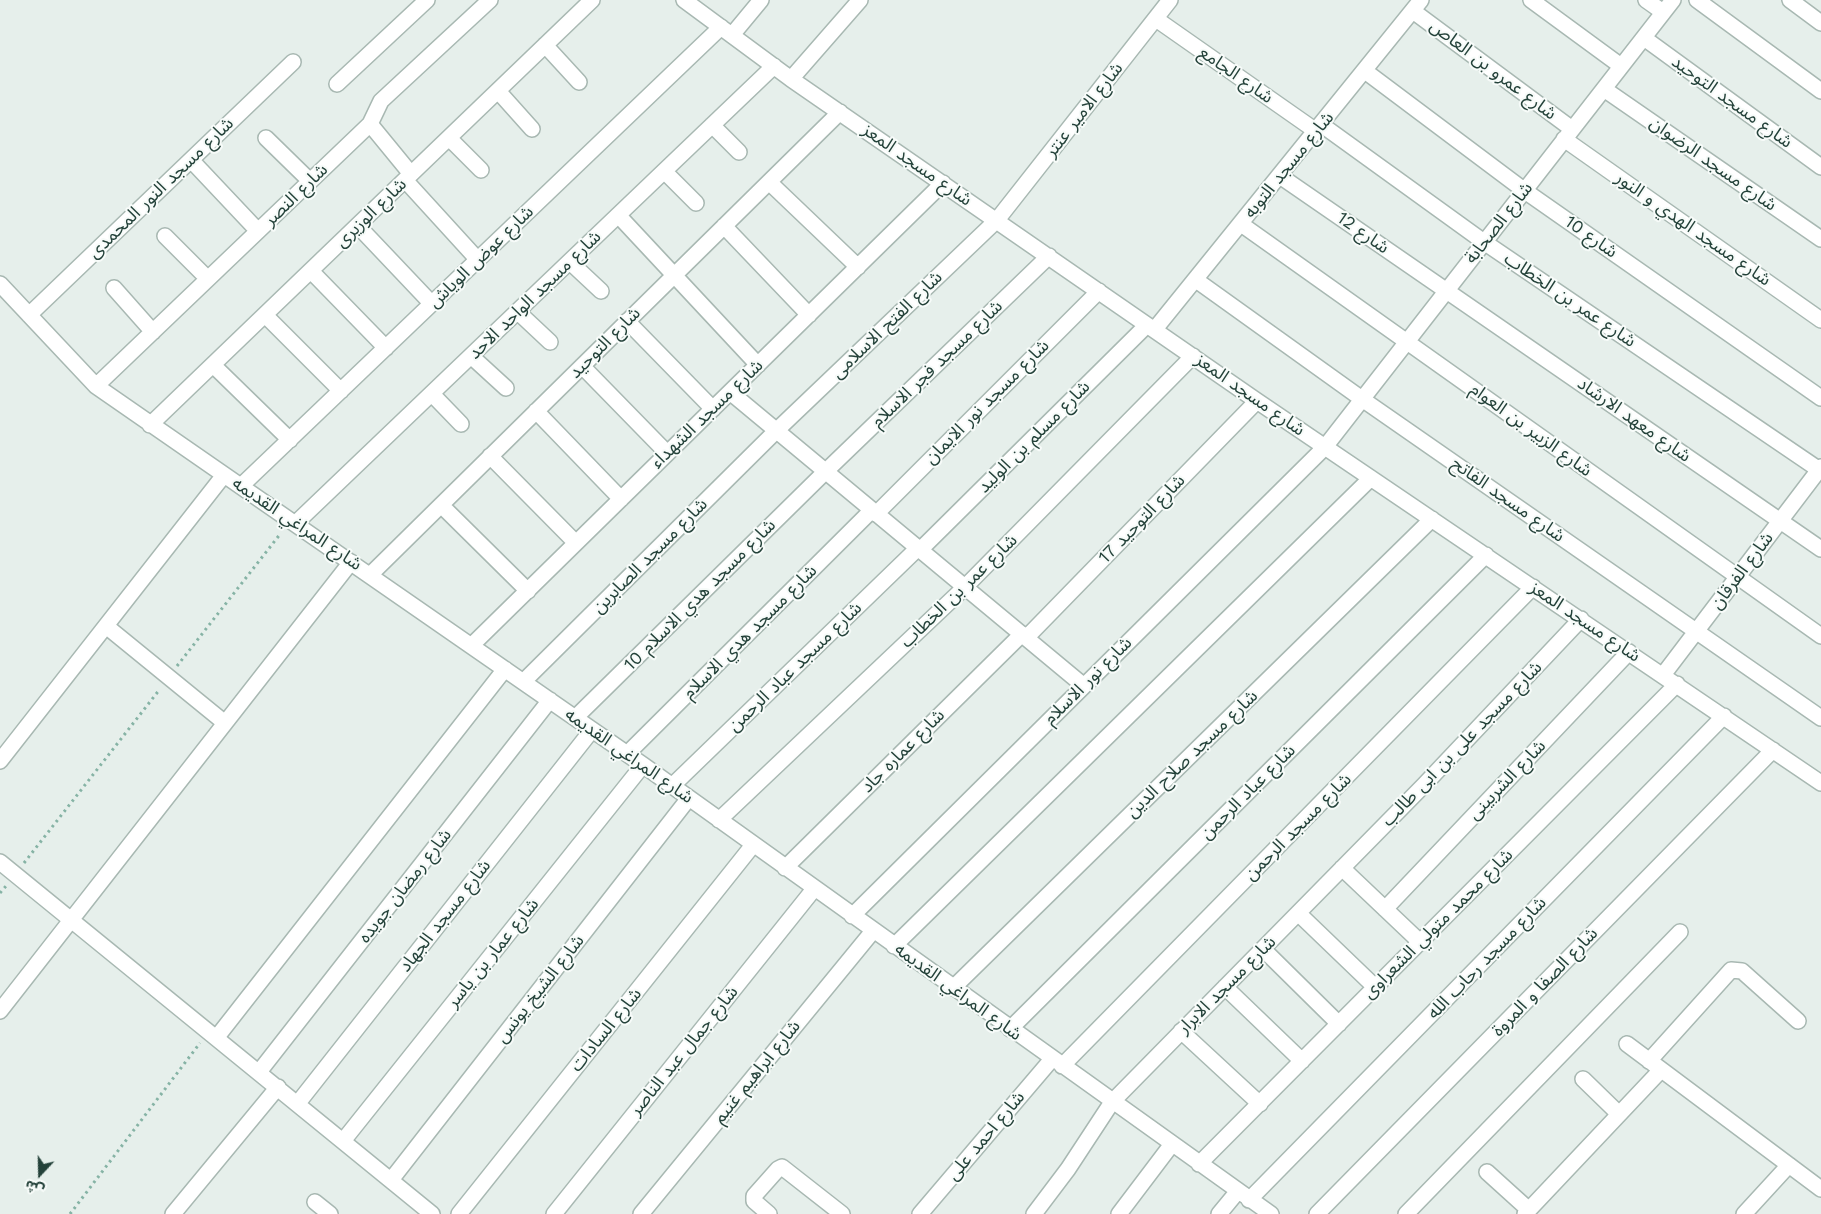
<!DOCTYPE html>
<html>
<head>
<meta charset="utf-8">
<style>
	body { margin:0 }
	#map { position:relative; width:1821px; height:1214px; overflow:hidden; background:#e6efeb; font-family:"Work Sans","Noto Sans Arabic",sans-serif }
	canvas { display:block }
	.north { position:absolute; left:15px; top:1149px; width:50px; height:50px; -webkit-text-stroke:4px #f7fbf9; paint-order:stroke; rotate:201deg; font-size:14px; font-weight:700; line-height:20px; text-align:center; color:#24423a }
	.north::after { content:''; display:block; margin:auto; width:18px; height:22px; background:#24423a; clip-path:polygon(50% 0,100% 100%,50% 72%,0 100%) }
</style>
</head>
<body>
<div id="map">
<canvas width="1821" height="1214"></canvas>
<div class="north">ش</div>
</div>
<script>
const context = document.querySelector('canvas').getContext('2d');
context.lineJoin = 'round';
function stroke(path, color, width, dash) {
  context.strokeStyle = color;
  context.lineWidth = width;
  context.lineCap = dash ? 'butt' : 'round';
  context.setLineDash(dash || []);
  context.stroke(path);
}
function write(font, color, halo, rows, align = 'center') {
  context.font = font + ' "Work Sans","Noto Sans Arabic",sans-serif';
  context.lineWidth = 4;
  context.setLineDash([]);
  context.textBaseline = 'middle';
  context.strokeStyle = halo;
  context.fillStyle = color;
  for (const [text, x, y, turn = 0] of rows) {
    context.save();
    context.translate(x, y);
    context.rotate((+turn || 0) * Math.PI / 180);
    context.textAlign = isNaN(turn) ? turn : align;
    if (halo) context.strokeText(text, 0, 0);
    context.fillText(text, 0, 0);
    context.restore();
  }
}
const path = new Path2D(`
	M177 666 281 533
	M24 863 160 689
	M0 893 6 886
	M70 1214 200 1043`);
const minor = new Path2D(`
	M684 0 791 79 1257 401 1821 783
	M1531 0 1621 66
	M1646 0 1663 12
	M1697 0 1821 91
	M1790 0 1821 23
	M1413 11 1572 129
	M1156 19 1316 131
	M732 35 761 0
	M1644 38 1821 167
	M545 45 579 82
	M1365 71 1525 191 1821 398
	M791 79 860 0
	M337 84 427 0
	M1604 89 1821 239
	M498 91 532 129
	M370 124 411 174
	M712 125 739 152
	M1322 125 1484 242 1821 471
	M266 138 310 181
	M449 138 481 170
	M1564 139 1821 320
	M191 160 258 231
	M664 171 696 203
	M1280 176 1821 549
	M405 180 478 260
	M769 182 858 267
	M618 215 758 365
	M1241 224 1821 636
	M358 226 432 304
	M724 226 809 315
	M165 236 208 279
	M570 262 601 291
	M311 271 386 348
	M1196 280 1362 399 1821 718
	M0 284 96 386 643 765 1271 1214
	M114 288 153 332
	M518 312 550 342
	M29 315 293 62
	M265 315 341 391
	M627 321 713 409
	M1155 329 1421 0
	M471 356 506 388
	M213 365 290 440
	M582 366 667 453
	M96 386 370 124 381 101 490 0
	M730 392 1084 686
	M432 394 461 424
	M536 411 621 499
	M150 425 592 0
	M490 456 576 543
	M241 486 721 27
	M441 505 528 591
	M876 514 1099 291
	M296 523 774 66
	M920 550 1147 325
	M370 575 840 112
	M106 626 225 723
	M1026 638 1257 401
	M472 645 943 183
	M1663 675 1821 467
	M523 682 777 430 997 220 1170 0
	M575 718 826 471 1049 256
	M627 754 872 510
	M0 761 224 475
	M672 786 918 548
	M719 820 965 587 1193 356
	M0 862 432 1214
	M785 868 1022 634
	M1342 868 1420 942
	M1385 909 1629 652
	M1298 913 1375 987
	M852 916 1325 447 1673 0
	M894 946 1371 478
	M1263 949 1339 1024
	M1225 987 1302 1061
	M953 988 1432 519
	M0 1011 351 562
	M1010 1029 1486 555
	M1181 1031 1260 1104
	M217 1037 505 669
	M1627 1044 1821 1189
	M1649 1061 1731 970 1742 971 1798 1021
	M1062 1066 1533 587
	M259 1072 550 700
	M1583 1079 1619 1114
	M298 1103 592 730
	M343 1141 643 765
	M1199 1164 1677 684
	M1487 1172 1529 1210
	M391 1180 689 798
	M1249 1200 1724 716
	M315 1202 330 1214
	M173 1214 278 1087
	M459 1214 753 845
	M554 1214 814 889
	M641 1214 873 931
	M769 1214 754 1201V1196L778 1169 782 1167 842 1214
	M920 1214 1052 1059
	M1034 1214 1068 1169 1112 1102 1424 785 1581 619
	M1119 1214 1172 1144
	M1219 1214 1238 1191
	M1317 1214 1773 750
	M1406 1214 1680 932
	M1525 1214 1661 1070
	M1744 1214 1789 1165`);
const streetNames = [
	["شارع عمرو بن العاص",1493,70,37],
	["شارع الجامع",1236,75,35],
	["شارع مسجد التوحيد",1732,102,36],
	["شارع الامير عنتر",1084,110,-52],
	["شارع مسجد الرضوان",1713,164,35],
	["شارع مسجد المعز",917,165,35],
	["شارع مسجد التوبه",1289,165,-51],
	["شارع مسجد النور المحمدى",161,188,-44],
	["شارع النصر",296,195,-44],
	["شارع الوزيرى",371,213,-44],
	["شارع الصحابة",1499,223,-52],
	["شارع مسجد الهدي و النور",1693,229,35],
	["شارع 12",1363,233,35],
	["شارع 10",1591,237,35],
	["شارع عوض الوياش",481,257,-44],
	["شارع مسجد الواحد الاحد",535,295,-44],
	["شارع عمر بن الخطاب",1570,300,34],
	["شارع الفتح الاسلامى",887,325,-44],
	["شارع التوحيد",605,343,-45],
	["شارع مسجد فجر الاسلام",937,364,-44],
	["شارع مسجد المعز",1250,395,35],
	["شارع مسجد نور الايمان",987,402,-45],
	["شارع مسجد الشهداء",707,414,-44],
	["شارع معهد الارشاد",1634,420,35],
	["شارع الزبير بن العوام",1531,430,36],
	["شارع مسلم بن الوليد",1034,437,-45],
	["شارع مسجد الفاتح",1508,500,35],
	["شارع التوحيد 17",1142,519,-46],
	["شارع المراغي القديمه",297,524,34],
	["شارع مسجد الصابرين",650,556,-45],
	["شارع الفرقان",1742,571,-53],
	["شارع عمر بن الخطاب",959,591,-44],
	["شارع مسجد هدي الاسلام 10",700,595,-45],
	["شارع مسجد المعز",1585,622,34],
	["شارع مسجد هدي الاسلام",750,632,-45],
	["شارع مسجد عباد الرحمن",795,667,-44],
	["شارع نور الاسلام",1088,681,-45],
	["شارع مسجد على بن ابى طالب",1462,744,-46],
	["شارع عماره جاد",903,751,-45],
	["شارع مسجد صلاح الدين",1192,754,-44],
	["شارع المراغي القديمه",629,756,35],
	["شارع الشربينى",1507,780,-46],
	["شارع عباد الرحمن",1248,792,-45],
	["شارع مسجد الرحمن",1298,827,-45],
	["شارع رمضان جويده",405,886,-52],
	["شارع مسجد الجهاد",445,916,-52],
	["شارع محمد متولي الشعراوى",1438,924,-45],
	["شارع عمار بن ياسر",493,953,-51],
	["شارع مسجد رحاب الله",1487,958,-46],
	["شارع الصفا و المروة",1545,982,-46],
	["شارع مسجد الابرار",1227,985,-45],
	["شارع الشيخ يونس",540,989,-52],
	["شارع المراغي القديمه",958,992,36],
	["شارع السادات",606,1030,-51],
	["شارع جمال عبد الناصر",684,1051,-51],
	["شارع ابراهيم غنيم",757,1072,-51],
	["شارع احمد على",986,1136,-50]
];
stroke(minor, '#a8b8b2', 18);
stroke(path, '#86b3a5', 3, [2.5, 4]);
stroke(minor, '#fff', 15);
write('18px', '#24423a', '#f7fbf9', streetNames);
</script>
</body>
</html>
